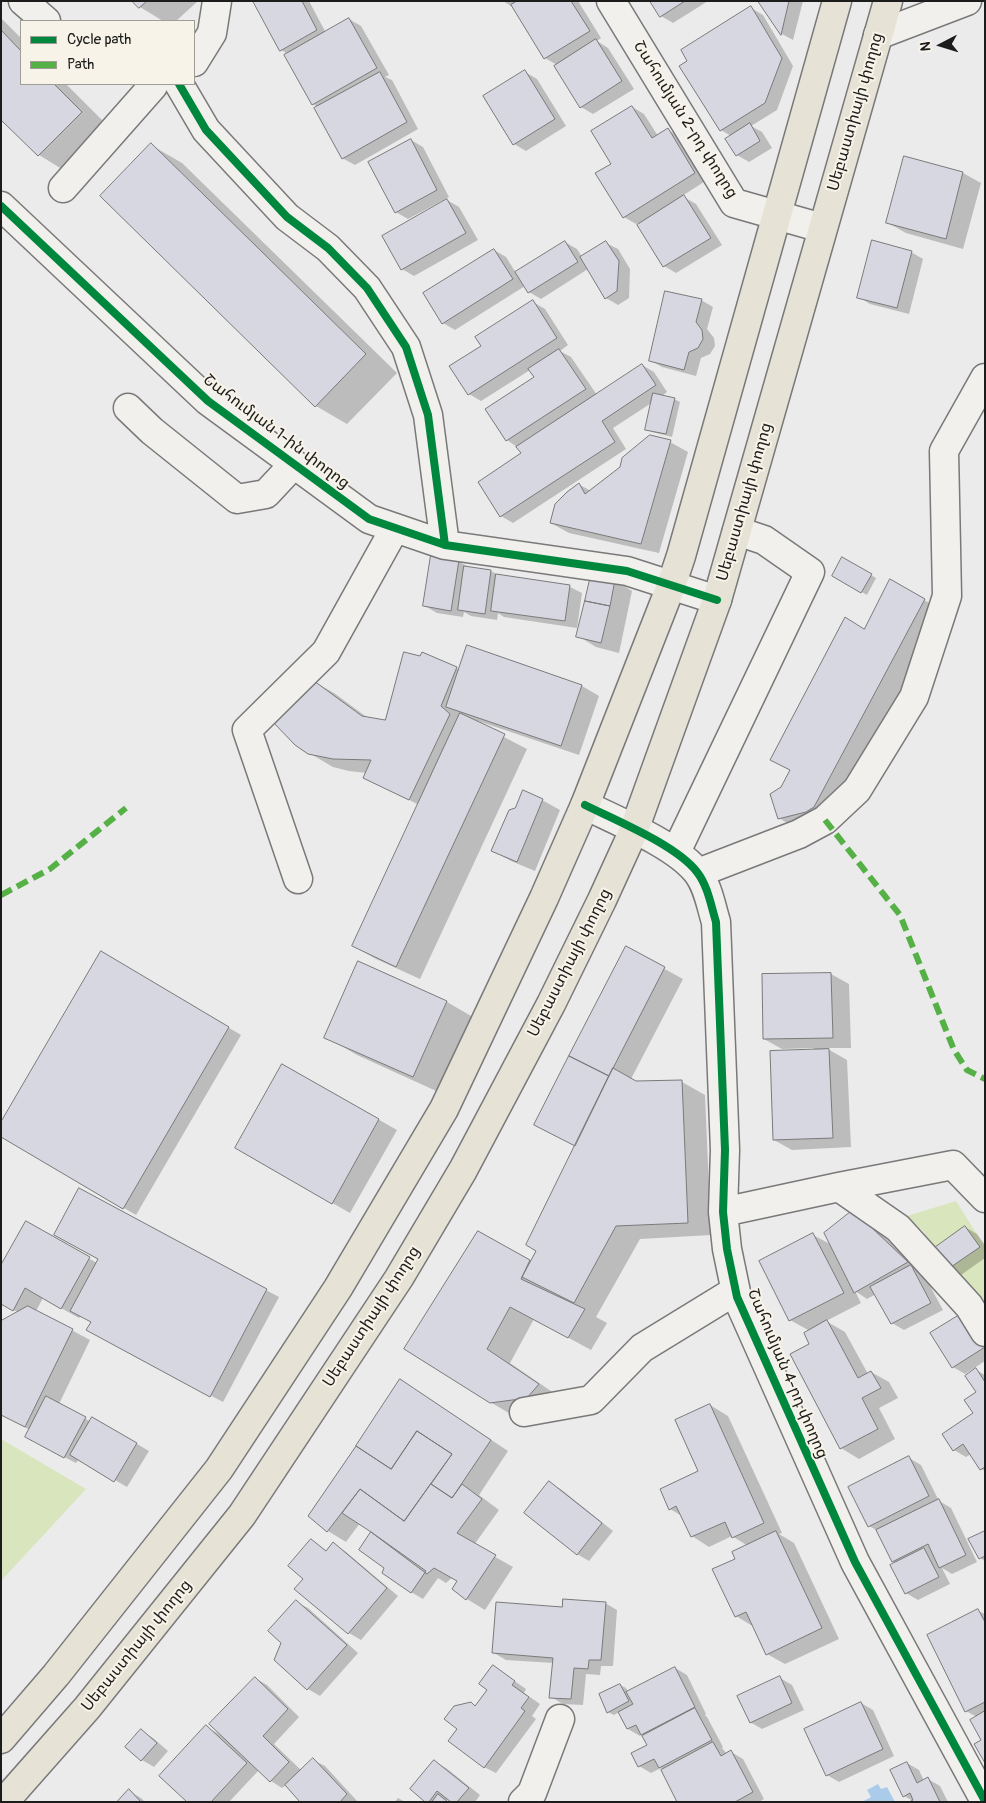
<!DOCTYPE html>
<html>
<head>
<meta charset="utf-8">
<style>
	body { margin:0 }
	#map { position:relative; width:986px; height:1803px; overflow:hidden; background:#ecebec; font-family:Pangolin,sans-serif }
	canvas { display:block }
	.frame { position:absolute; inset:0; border:2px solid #1c1c1c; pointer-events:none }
	.legend { position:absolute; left:20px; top:20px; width:175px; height:65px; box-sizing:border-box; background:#f7f3e8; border:1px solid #9f9d96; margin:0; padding:6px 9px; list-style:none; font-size:15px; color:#1c1c1c }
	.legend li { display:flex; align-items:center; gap:10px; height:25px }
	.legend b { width:25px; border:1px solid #9f9d96 }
	.north { position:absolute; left:916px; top:20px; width:50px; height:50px; -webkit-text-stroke:4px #f7f3e8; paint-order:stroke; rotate:265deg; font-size:14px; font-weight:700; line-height:20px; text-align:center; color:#1c1c1c }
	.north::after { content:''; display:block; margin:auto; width:18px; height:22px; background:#1c1c1c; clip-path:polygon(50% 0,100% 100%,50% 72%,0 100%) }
</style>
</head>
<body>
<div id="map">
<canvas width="986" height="1803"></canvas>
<div class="frame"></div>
<ul class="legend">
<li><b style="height:6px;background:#00873e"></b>Cycle path</li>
<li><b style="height:6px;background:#55b145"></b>Path</li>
</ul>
<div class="north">N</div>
</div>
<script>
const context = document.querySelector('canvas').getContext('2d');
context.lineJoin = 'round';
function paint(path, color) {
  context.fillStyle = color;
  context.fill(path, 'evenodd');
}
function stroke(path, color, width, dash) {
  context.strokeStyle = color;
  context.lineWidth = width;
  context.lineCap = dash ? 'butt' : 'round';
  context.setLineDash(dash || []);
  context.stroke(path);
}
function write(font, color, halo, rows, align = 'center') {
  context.font = font + ' Pangolin,"Noto Sans Armenian",sans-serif';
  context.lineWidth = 4;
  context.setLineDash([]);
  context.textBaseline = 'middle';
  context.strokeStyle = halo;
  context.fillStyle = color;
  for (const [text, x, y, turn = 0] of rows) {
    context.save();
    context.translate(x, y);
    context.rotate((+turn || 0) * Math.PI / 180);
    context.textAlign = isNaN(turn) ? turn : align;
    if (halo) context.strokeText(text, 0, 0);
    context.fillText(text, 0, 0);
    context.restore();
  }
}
const green = new Path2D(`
	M956 1201 985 1247V1312L958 1280 923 1231 907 1216Z
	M1 1439 86 1489 1 1581Z`);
const water = new Path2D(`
	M878 1784 881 1789 887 1787 895 1802H862L871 1797 867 1790Z`);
const shadow = new Path2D(`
	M134 1H198L176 21H163L140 7Z
	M254 1H309L326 33 349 19 361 26 389 75 385 77 392 80 418 129 355 165 342 158 318 107 313 104 288 54 281 50Z
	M503 1H578L601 38 597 41 608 48 634 89 593 114 581 107 557 65 545 58 514 8Z
	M652 1H708L673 23 661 16Z
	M760 1H803L793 40 782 34Z
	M751 8 763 15 793 66 777 110 751 126 762 132 772 148 749 162 737 155 727 139 731 136 721 130 681 66 689 61Z
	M1 18 21 38V84H66L113 131 70 174 39 155 1 118Z
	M525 72 537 79 566 126 526 151 514 144 484 97Z
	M632 107 644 114 658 136 668 130 680 137 707 180 682 196 696 204 722 245 676 273 664 266 638 223 636 224 624 217 597 174 612 164Z
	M411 140 423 147 449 197 408 219 396 212Z
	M151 145 182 163 397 373 347 424 316 406Z
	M905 157 963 173 981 183 963 249 906 233 888 223Z
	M447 200 459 207 478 240 414 276 402 269Z
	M565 242 577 249 582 257 606 243 618 249 630 269 629 298 618 305 606 298 588 269 541 299 529 292 525 286 455 330 443 323 494 250 506 257 516 273Z
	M911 252 923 259 909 314 870 304 859 297Z
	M701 300 713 307 707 329 714 338 715 346 710 354 701 358 696 376 662 367 650 360Z
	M533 302 545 309 568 345 560 351 571 357 597 395 642 365 654 372 667 392 662 396 674 399 680 402 672 437 652 432 646 429 653 402 613 428 626 449 513 523 501 516 479 483 522 454 517 447 507 440 536 377 530 370 481 401 469 394 482 346Z
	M670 442 688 452 659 553 569 533 551 523 580 485 591 491Z
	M843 559 876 578 867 595 834 576Z
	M458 561 470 568 491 571 500 576 570 587 582 593 577 628 504 617 498 613 497 620 471 616 464 612 463 617 437 613 425 606Z
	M615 581 632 591 619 653 596 647 578 636Z
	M890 581 947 613 837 820 802 832 779 818 782 788 791 771 772 760 865 630Z
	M456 668 460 670 582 686 599 696 579 755 478 721 477 723 527 749 420 979 376 959 353 946 419 805 365 777 367 773 349 771 333 767 309 753 311 680 334 693 368 718 386 721Z
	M542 800 560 810 535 871 511 861 493 851Z
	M626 948 683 979 631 1079 635 1082H682L705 1095 711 1235 640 1239 596 1317 607 1323 591 1350 534 1319 510 1363 561 1398 514 1416 490 1402 478 1233 532 1261 576 1146Z
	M102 953 241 1035 136 1215 1 1136Z
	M359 962 447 1002 478 1020 445 1095 357 1055 326 1037Z
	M831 974 849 984 851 1048H826L847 1060 851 1147 792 1150 774 1140 814 1048 782 1049 764 1039Z
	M282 1065 397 1130 350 1213 236 1148Z
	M79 1190 279 1297 223 1402 100 1337 97 1324 81 1316 79 1318 43 1298 36 1311 90 1340 59 1404 91 1422 93 1418 149 1451 127 1487 79 1459 76 1463 39 1444 30 1430 1 1415V1322L19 1313 1 1303 26 1223 97 1263 99 1259Z
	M865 1219 919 1269 918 1270 923 1273 943 1310 904 1330 892 1323 876 1294 867 1299 855 1291 861 1303 826 1321 845 1332 868 1374 871 1372 889 1382 898 1398 879 1408 895 1439 859 1459 841 1448 792 1354 811 1344 810 1331 790 1320 813 1235 832 1245Z
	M965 1227 977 1234 985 1245V1258L961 1275 949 1268Z
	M985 1330V1361L965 1374 953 1367Z
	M976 1370 985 1375V1471L981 1469 971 1454 966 1457 954 1450 974 1414 977 1392Z
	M401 1380 508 1451 479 1495 499 1510 474 1545 513 1567 485 1610 467 1599 454 1588 459 1581 453 1577 446 1583 438 1578 423 1599 411 1592 385 1568 373 1532 360 1523 346 1542 328 1531 309 1516Z
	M710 1405 728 1416 782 1533 779 1534 794 1543 839 1639 785 1664 767 1654 754 1627 736 1616V1559L748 1546 732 1536 709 1547 692 1536 682 1516 670 1509 700 1471Z
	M909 1458 921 1465 939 1501 951 1508 977 1562 952 1574 942 1568 950 1584 918 1600 906 1593 897 1563 892 1561 878 1531 869 1526Z
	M550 1483 562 1490 613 1531 589 1561 577 1554Z
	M985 1532V1561L980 1558Z
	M311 1540 327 1551 333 1544 345 1551 398 1596 361 1640 349 1633 296 1589 305 1578Z
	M296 1602 308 1608 358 1653 320 1696 308 1689Z
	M605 1603 617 1610 613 1666H601L600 1675 586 1674 583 1705 563 1704 551 1697 554 1663 506 1660 494 1653 563 1609Z
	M978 1611 985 1614V1760L983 1741 977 1717 966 1711Z
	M494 1667 526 1689 524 1693 540 1704 532 1716 536 1719 496 1773 484 1767 459 1728 489 1690Z
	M675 1668 687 1675 706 1714 705 1715 707 1717 723 1747 722 1748 727 1754 731 1752 743 1759 764 1799 759 1802H679L664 1770 661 1768 651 1773 639 1766 648 1745 645 1736 642 1734 640 1736 628 1729 619 1712 614 1715 608 1712 620 1685 626 1688 628 1692Z
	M255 1678 267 1685 299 1717 274 1744 302 1771 313 1760 325 1766 358 1802H302L286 1785 282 1788 271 1781 259 1770 229 1802H189L206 1727 223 1736Z
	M780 1678 792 1685 804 1710 762 1729 750 1722Z
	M861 1703 873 1710 894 1756 839 1782 827 1775 806 1730Z
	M141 1731 153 1738 168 1751 154 1767 142 1760Z
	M434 1761 446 1768 480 1795 475 1802H453L449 1798 447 1801 449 1802H427Z
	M907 1763 919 1770 924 1781 928 1779 940 1786 948 1802H912L913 1801 904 1796Z
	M129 1791 141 1798 145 1802H119Z
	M398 1798 405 1802H395Z`);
const building = new Path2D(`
	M132 1H147L139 8Z
	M253 1H302L317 30 280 51Z
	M517 1H571L590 31 544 59 511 5Z
	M650 1H685L660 17Z
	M758 1H789L781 35Z
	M751 6 782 58 765 103 720 131 679 66 687 61 681 50Z
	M349 18 377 68 312 105 284 55Z
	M1 30 21 51V84H54L82 112 38 156 1 120Z
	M596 39 622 81 580 108 554 66Z
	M525 70 555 119 513 145 483 96Z
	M380 72 407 122 342 159 314 108Z
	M632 106 652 138 668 128 695 173 623 218 595 173 611 164 591 131Z
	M750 123 760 141 736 156 725 139Z
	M411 139 437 190 395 213 368 162Z
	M151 143 366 354 315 407 100 196Z
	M904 156 963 172 946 239 886 223Z
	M684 195 711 238 663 267 637 225Z
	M447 199 466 233 401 270 382 236Z
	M872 240 912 251 897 308 857 298Z
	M565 241 578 262 528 293 515 272Z
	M606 241 619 261 617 291 605 299 580 257Z
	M494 249 513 279 442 324 423 293Z
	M665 291 702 299 696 322 702 330 703 339 698 348 689 352 684 370 649 361Z
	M533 300 557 338 468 395 449 366 481 346 475 337Z
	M559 349 586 389 506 441 485 409 534 377 528 369Z
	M642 364 656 385 602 421 615 442 500 517 478 482 521 453 516 447Z
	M653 393 675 398 666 434 645 430Z
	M650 435 671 440 641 544 550 523 555 504 567 492 579 483 585 494 620 467 622 458Z
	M431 555 459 560 451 611 423 606Z
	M842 557 872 574 861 593 832 576Z
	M464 566 491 570 485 614 458 610Z
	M496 574 570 585 565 621 491 611Z
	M591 575 615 580 610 606 585 601Z
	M890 579 925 599 814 807 806 812 778 819 770 794 781 787 790 770 770 760 845 617 864 629Z
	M585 601 610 606 601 643 576 637Z
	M467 645 582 685 561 746 446 707Z
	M404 652 420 656 422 652 457 667 441 706 450 714 409 800 363 778 371 760 333 759 308 754 295 745 271 720 310 678 362 716 385 720Z
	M460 713 505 734 396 967 352 946Z
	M523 790 543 799 517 862 491 851 509 810 515 808Z
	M626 946 665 967 609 1076 569 1056Z
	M101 951 229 1027 123 1209 1 1137V1122Z
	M358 961 447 1001 413 1077 324 1038Z
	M831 973 833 1038 763 1039 762 974Z
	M829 1049 833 1138 773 1140 770 1051Z
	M569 1056 609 1076 575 1146 534 1125Z
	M282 1064 379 1119 332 1204 235 1148Z
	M613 1068 636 1081 682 1080 688 1223 616 1226 574 1303 522 1277 536 1251 526 1245Z
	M79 1188 267 1289 210 1397 86 1330 91 1322 70 1311 98 1259 54 1235Z
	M853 1210 908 1262 854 1293 824 1233Z
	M26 1221 90 1257 61 1309 25 1288 13 1311 1 1304V1265Z
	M965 1226 980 1247 948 1269 933 1249Z
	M478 1231 530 1260 521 1279 585 1309 568 1338 510 1307 487 1349 539 1384 527 1398 490 1403 404 1349Z
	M813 1233 844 1293 789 1321 759 1261Z
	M911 1265 931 1303 891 1324 870 1287Z
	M28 1306 73 1329 25 1427 1 1415V1321Z
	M966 1311 985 1341V1347L952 1368 930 1333Z
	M827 1320 858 1378 871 1371 881 1388 862 1398 878 1429 840 1449 790 1354 809 1344 804 1333Z
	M976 1368 985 1382V1467L980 1470 963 1444 953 1451 942 1434 973 1413 964 1400 976 1392 965 1376Z
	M400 1379 491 1440 452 1498 431 1484 452 1454 417 1431 391 1469 356 1446Z
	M46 1396 86 1417 64 1458 25 1437Z
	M710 1404 764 1523 732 1538 725 1522 691 1537 676 1506 669 1510 660 1489 698 1471 675 1420Z
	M92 1417 137 1443 114 1482 70 1455Z
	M417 1431 452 1454 404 1521 360 1489 327 1532 308 1516 356 1446 391 1469Z
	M909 1456 929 1496 868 1527 848 1487Z
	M549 1481 602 1523 577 1555 524 1513Z
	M431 1484 452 1498 462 1484 482 1499 457 1533 496 1555 466 1600 452 1589 457 1581 434 1568 427 1574 371 1532 342 1513 360 1489 404 1521Z
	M939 1499 966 1555 939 1568 928 1544 892 1562 876 1530Z
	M776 1531 822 1628 766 1655 746 1612 735 1617 712 1569 735 1559 732 1552Z
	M985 1531V1556L979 1559 968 1539Z
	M371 1532 426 1571 411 1593 382 1573 384 1568 359 1550Z
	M311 1539 326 1551 333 1542 387 1588 348 1634 294 1589 303 1579 288 1566Z
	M924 1548 939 1577 905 1594 890 1565Z
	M563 1599 606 1602 601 1660H589L588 1669 574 1668 571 1699 549 1698 553 1658 492 1653 496 1602 562 1607Z
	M296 1600 347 1645 307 1690 274 1660 281 1643 268 1631Z
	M978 1609 985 1622V1702L965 1712 927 1635Z
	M493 1665 515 1681 512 1685 529 1697 521 1708 525 1711 484 1768 448 1741 457 1729 444 1719 454 1706 471 1702 475 1706 487 1690 479 1684Z
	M675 1667 695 1707 641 1735 636 1725 627 1729 618 1712 633 1704 626 1692Z
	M780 1676 792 1703 750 1723 737 1696Z
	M255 1677 288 1709 263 1736 289 1762 270 1782 209 1724Z
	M620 1684 629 1701 607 1713 599 1694Z
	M861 1702 883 1749 826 1776 804 1729Z
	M695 1708 712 1740 659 1768 654 1759 638 1767 631 1753 647 1745 642 1736Z
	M985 1711V1763L974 1744 981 1740 970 1720Z
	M206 1725 247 1763 211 1802H187L159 1776Z
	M141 1729 157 1743 141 1761 125 1747Z
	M713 1742 721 1756 731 1750 753 1792 735 1802H677L661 1770Z
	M313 1758 347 1794 340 1802H300L285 1785Z
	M434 1760 469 1788 457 1802H451L437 1791 429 1802H425L410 1789Z
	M907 1762 917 1783 928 1777 940 1802H909L913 1800 910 1793 903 1797 890 1770Z
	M129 1789 141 1802H117Z
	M438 1794 448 1802H432Z`);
const minor = new Path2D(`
	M23 1 46 21
	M611 1 734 203 822 228
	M878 35 967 1
	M194 62 212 33 217 1
	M179 84 206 130 287 217 328 248 367 288 406 347 428 415 445 545
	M63 188 153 86
	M1 206 208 401 369 519 445 545 627 571 717 600
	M128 408 152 431 237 499 266 494 294 464
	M585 805C617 821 676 845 697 872 708 886 711 906 716 922L725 1150 723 1212 727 1249 737 1297 855 1562 985 1801
	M676 852 810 572 764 540 737 531
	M698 873 799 834 825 820 857 790 914 697 947 596 944 451 985 378
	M298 879 247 730 326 652 395 528
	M839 1187 898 1228 969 1306 985 1332
	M723 1212 839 1187 953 1165 985 1198
	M524 1412 591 1400 642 1348 735 1291
	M523 1802 532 1793 560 1719`);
const major = new Path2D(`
	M1 1739 56 1675 219 1469 338 1288 444 1109 544 898 585 805 671 586 681 556 837 1
	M4 1802 87 1708 242 1515 399 1278 463 1170 551 1004 602 900 634 830 717 600 888 1`);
const quiet = new Path2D(`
	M825 820 900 915 954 1050 967 1070 985 1079
	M1 895 50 869 126 808`);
const cycleway = new Path2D(`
	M179 84 206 130 287 217 328 248 367 288 406 347 428 415 445 545
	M1 206 208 401 369 519 445 545 627 571 717 600
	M585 805C617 821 676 845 697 872 708 886 711 906 716 922L725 1150 723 1212 727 1249 737 1297 855 1562 985 1801`);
const streetNames = [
	["Սեբաստիայի փողոց",856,112,-74],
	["Շահումյան 2-րդ փողոց",685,120,58],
	["Շահումյան 1-ին փողոց",276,432,37],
	["Սեբաստիայի փողոց",745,502,-74],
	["Սեբաստիայի փողոց",570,963,-63],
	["Սեբաստիայի փողոց",372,1317,-57],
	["Շահումյան 4-րդ փողոց",787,1374,67],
	["Սեբաստիայի փողոց",137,1646,-51]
];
paint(green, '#d9e5bc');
paint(water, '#aaccea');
paint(shadow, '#0003');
paint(building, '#d6d7e1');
stroke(building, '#7a797a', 1);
stroke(minor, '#7a797a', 31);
stroke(major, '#7a797a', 31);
stroke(minor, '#f1f0ed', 28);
stroke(major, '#e6e2d5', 28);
stroke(quiet, '#55b145', 6, [12, 6]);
stroke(cycleway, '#00873e', 8);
write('16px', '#1c1c1c', '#f7f3e8', streetNames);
</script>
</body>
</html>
